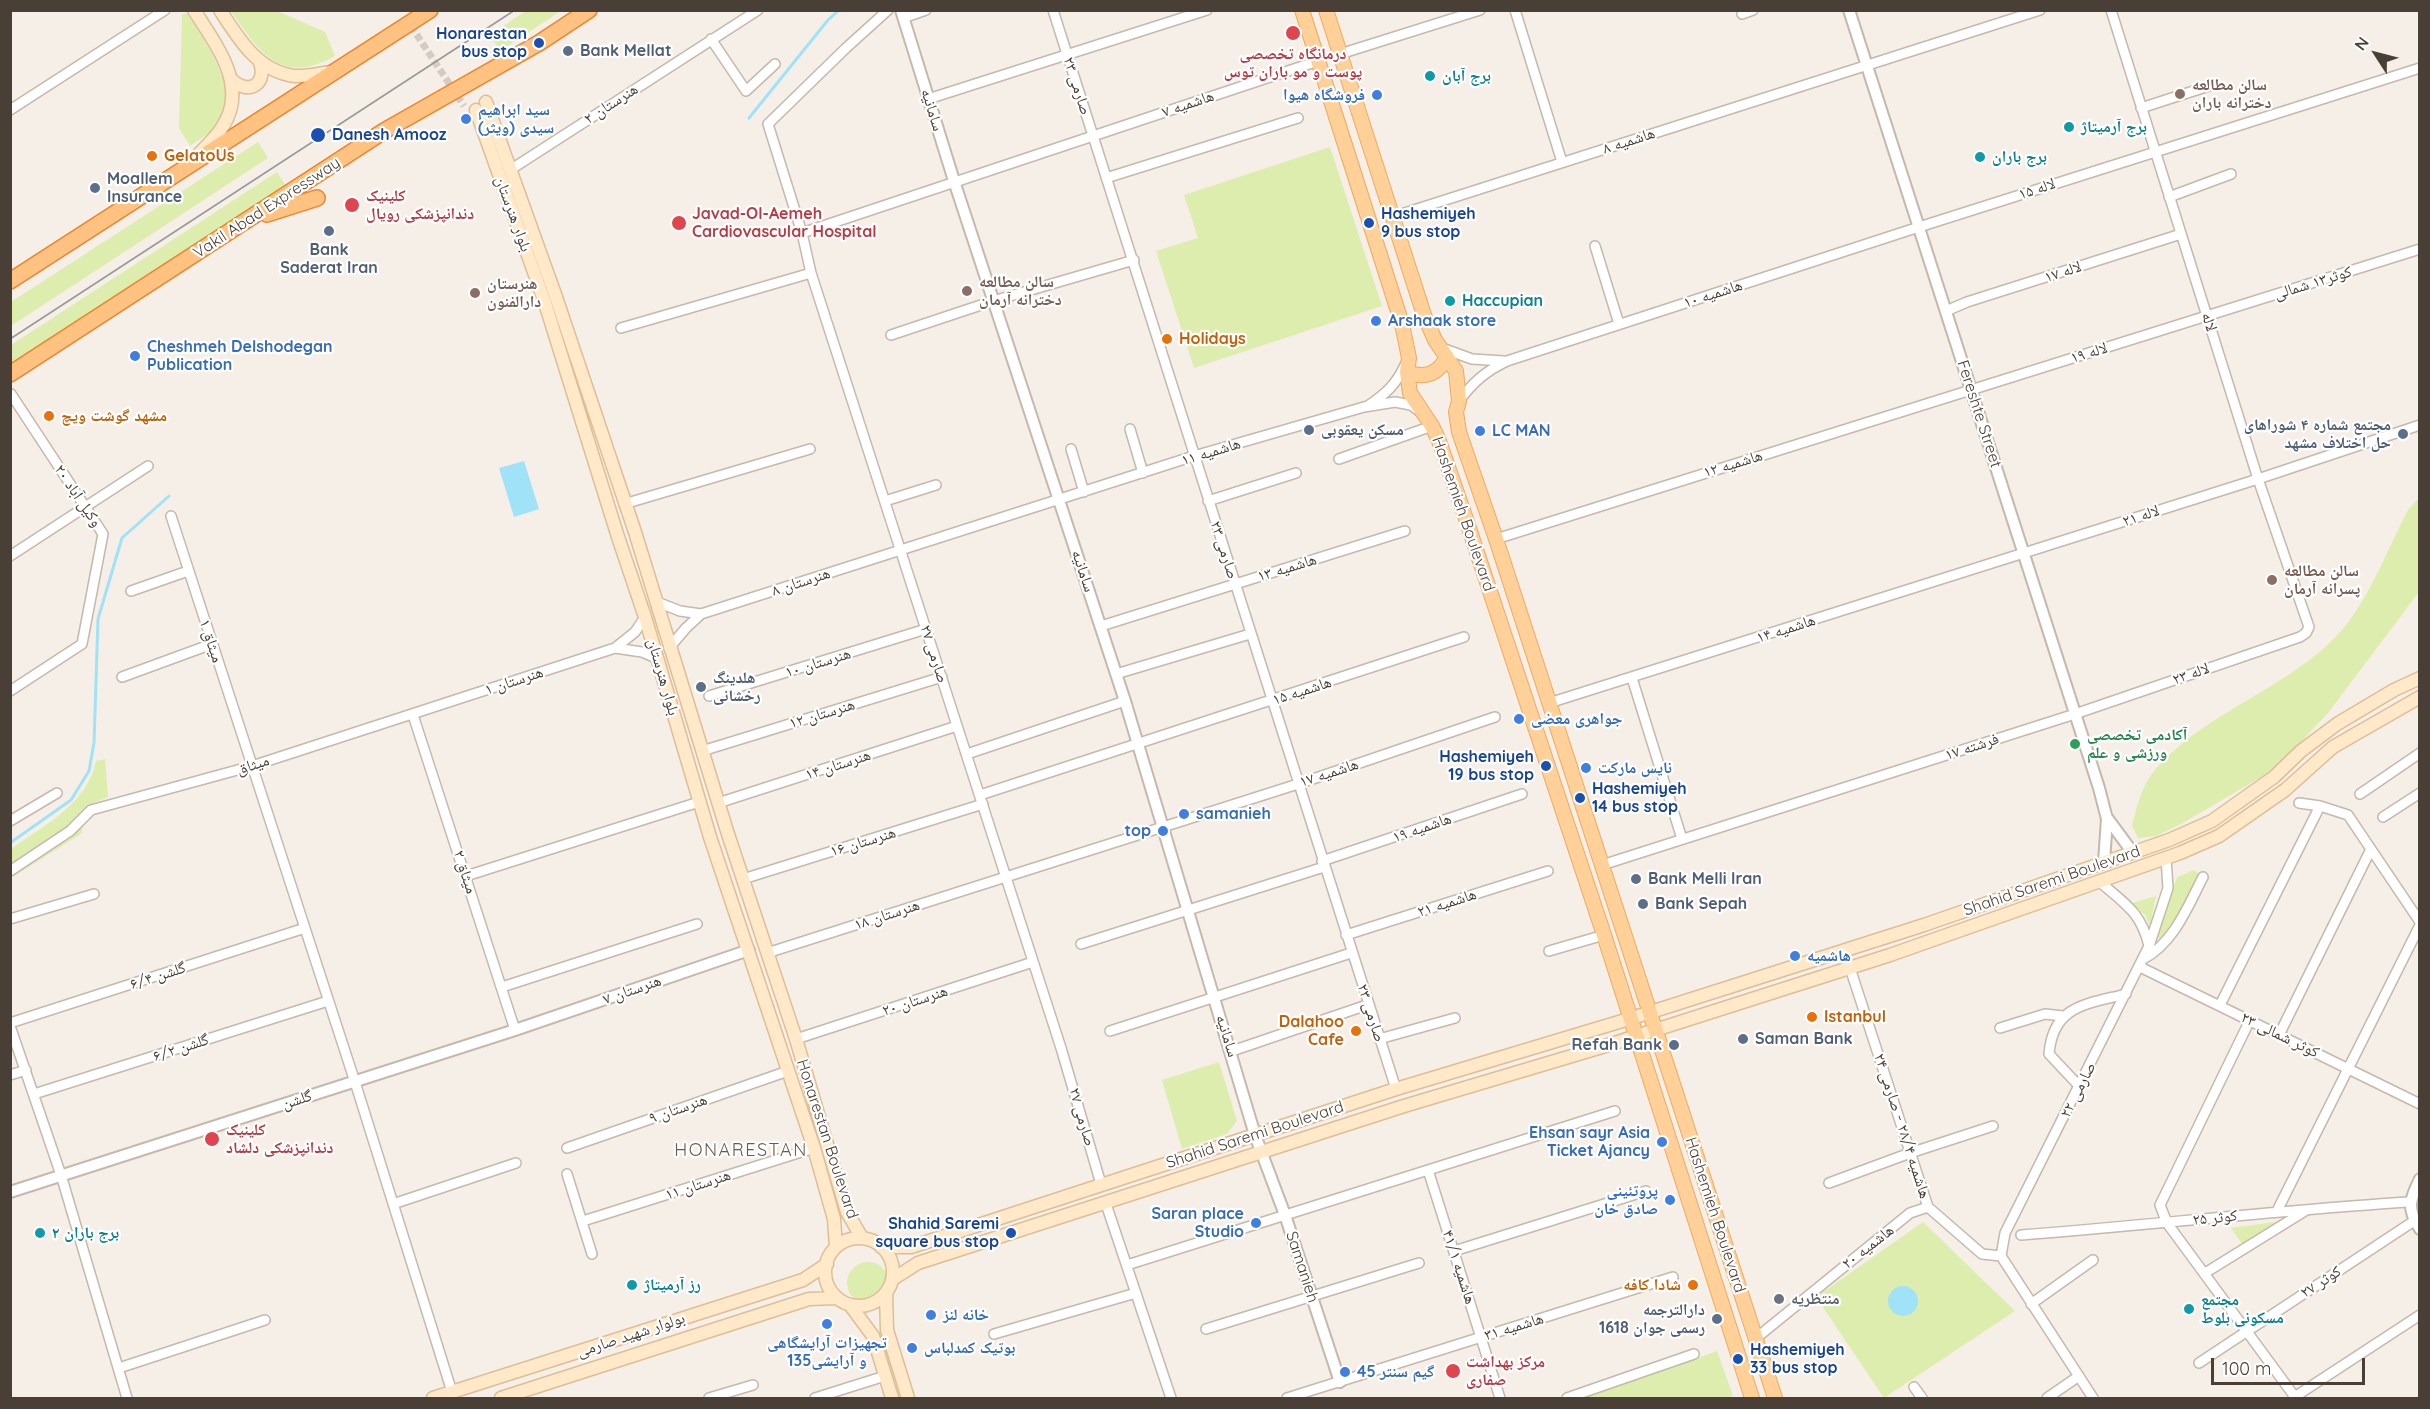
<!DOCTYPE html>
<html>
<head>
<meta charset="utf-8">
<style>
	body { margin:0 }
	#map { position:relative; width:2430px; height:1409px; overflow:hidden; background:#f6efe8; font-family:Quicksand,sans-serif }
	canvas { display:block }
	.frame { position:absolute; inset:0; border:12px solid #4a3f36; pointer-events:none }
	.north { position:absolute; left:2346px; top:24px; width:60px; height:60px; -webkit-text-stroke:4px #fff; paint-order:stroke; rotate:306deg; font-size:16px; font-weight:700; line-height:24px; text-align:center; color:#4a3f36 }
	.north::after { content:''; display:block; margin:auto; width:21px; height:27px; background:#4a3f36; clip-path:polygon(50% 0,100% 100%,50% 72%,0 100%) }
	.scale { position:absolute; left:2211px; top:1358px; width:154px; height:27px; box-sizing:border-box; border:3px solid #4a3f36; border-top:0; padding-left:8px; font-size:18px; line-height:21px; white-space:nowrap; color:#4a3f36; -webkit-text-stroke:4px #fff; paint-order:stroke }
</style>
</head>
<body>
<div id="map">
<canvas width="2430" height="1409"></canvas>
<div class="frame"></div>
<div class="north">N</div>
<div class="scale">100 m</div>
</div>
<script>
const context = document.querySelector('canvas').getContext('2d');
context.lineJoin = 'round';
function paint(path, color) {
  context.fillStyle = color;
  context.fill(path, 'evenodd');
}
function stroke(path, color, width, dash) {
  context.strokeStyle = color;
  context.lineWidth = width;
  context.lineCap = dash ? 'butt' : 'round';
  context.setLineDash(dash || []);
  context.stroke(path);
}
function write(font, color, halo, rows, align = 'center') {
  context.font = font + ' Quicksand,"Noto Naskh Arabic",sans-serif';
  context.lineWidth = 4.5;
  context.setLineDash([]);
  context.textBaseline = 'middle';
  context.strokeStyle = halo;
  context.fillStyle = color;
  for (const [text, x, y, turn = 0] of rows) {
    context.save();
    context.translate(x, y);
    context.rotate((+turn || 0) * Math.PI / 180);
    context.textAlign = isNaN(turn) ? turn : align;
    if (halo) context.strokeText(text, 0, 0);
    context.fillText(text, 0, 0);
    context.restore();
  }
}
const green = new Path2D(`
	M527 10 561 11 500 51 490 35Z
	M231 11H277L325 32 335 56C281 86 260 53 231 11Z
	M187 13C205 42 244 93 216 127 209 134 198 140 190 146L179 128 182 14Z
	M258 142 268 158 11 326V302Z
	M1330 147 1382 306 1194 368 1156 251 1198 238 1184 195Z
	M277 172 287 188 11 367V345Z
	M2419 498V592L2328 713 2287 757 2263 776 2181 824 2156 836 2138 838 2132 826C2136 809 2141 789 2151 775 2202 711 2288 691 2342 630 2370 597 2388 548 2408 510Z
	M105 759 108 797 89 805 81 834 11 878V849C44 825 87 805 96 761Z
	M2194 870 2201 875 2175 926 2165 938H2157L2177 877Z
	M2156 896 2150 926 2145 915 2132 903Z
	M1219 1062 1237 1121 1227 1134 1182 1149 1162 1080Z
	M2282 1221 2243 1245 2231 1228Z
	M1923 1222 2015 1311 1884 1398 1816 1297Z
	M847 1283a21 21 0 1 1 42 0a21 21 0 1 1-42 0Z
	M1717 1351 1733 1396 1726 1398H1585Z`);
const water = new Path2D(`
	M524 461 539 509 514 517 499 468Z
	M1888 1301a15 15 0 1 1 30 0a15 15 0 1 1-30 0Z`);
const stream = new Path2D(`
	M749 118 828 20 839 10
	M10 843 71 800 89 771 94 743 98 619 122 538 169 496`);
const pedestrianTunnel = new Path2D(`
	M405 17 464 106`);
const minor = new Path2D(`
	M888 10 846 48 768 124 802 233 811 273 1061 1048 1101 1184
	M1053 10 1396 1089
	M1515 10 1562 162
	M1742 14 1753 10
	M903 18 926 10
	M711 39 746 91 775 64
	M1340 54 1480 10
	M928 99 1207 10
	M2141 108 2215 84
	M10 110 165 10
	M510 170 758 10
	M1106 178 1298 118
	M2169 197 2231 174
	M1392 217 2040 10
	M802 233 1318 61
	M1595 246 1619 324
	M1946 311 1967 302 2181 234
	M621 328 811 273
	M891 335 993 301 1134 260
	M1439 347 1472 359 1504 361
	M1459 401C1473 382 1486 371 1507 361L1919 227 2420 68
	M1369 405C1386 394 1397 383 1405 365
	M1130 429 1143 473
	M1071 449 1084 492
	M1339 459 1432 426
	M885 501 936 485
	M1208 501 1296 473
	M624 504 810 449
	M171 516 355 1082 452 1392
	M1496 539 2420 249
	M10 556 148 466
	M131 591 188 571
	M657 602 680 611 701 614
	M1101 626 1405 531
	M615 648 642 652 658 659
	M669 648 686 628 701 614 1194 456 1364 407 1395 402 1411 405 1419 411
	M1116 674 1250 634
	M122 677 212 644
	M1632 678 1682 839
	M10 691 82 644 103 534 11 394
	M709 696 926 629
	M1549 703 2258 479 2420 425
	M413 715 515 1030
	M702 751 942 677
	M967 754 1125 701
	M2360 794 2420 753
	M980 795 1464 637
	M718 803 957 726
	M2299 803 2320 806 2348 815 2420 922
	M2383 817 2420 793
	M10 821 57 793
	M1322 861 1522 794
	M1602 865 2075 714 2300 637 2306 633 2309 627 2258 479 2111 10
	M10 871 70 831 91 810 252 766 615 648 635 632 645 617
	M466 876 699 802
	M743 879 983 804
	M2100 882C2125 904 2141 912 2149 946
	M10 919 94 894
	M1346 935 1548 871
	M1081 944 1324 867
	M1549 951 1604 935
	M767 953 1298 784 1495 717
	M2143 959C2174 943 2188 906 2203 877
	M2140 967 2420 1104
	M1850 968 1928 1207 1982 1254 2001 1256 2093 1398
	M502 987 697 924
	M2220 1005 2320 806
	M2250 1020 2160 1205 2167 1223 2295 1397
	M10 1023 305 928
	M10 1026 61 1175 127 1398
	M2000 1028 2045 1014 2063 1016
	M1110 1031 1351 953
	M2279 1035 2371 849
	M796 1039 1033 962
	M1379 1039 1455 1018
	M1232 1051 1367 1005
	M10 1075 26 1070
	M2080 1087 2049 1054C2053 1005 2087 1004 2126 994
	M34 1094 328 1001
	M567 1148 788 1071
	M1428 1170 1500 1398
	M567 1174 592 1254
	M1829 1183 1910 1153 1993 1126
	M393 1204 516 1163
	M1106 1204 1171 1398
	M2277 1211 2420 925
	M583 1221 814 1148
	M2021 1235C2151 1225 2280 1210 2409 1202
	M1454 1251 1646 1191
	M2001 1256 2005 1233 2149 946 2168 888 2166 858
	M1127 1265 1615 1111
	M2205 1273 2305 1211
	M2031 1304 2093 1260
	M1206 1329 1419 1263
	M994 1334 1136 1293
	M1755 1339 1910 1213 1928 1207
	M2199 1363 2414 1221
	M119 1368 265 1320
	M1914 1387 1922 1398
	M709 1398 753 1385
	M815 1398 885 1376
	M1287 1398 1673 1277
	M1567 1398 1694 1354
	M2047 1398 2079 1376
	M2293 1398 2420 1315`);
const tertiary = new Path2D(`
	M901 10 955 184 1125 701 1255 1135 1285 1215 1340 1382
	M1849 10 2099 788 2107 819 2104 862
	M2108 819 2133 853
	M2420 1179C2410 1200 2406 1208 2420 1229
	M10 1192 515 1030 749 950`);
const secondary = new Path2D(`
	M194 10C215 44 249 85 223 126 216 138 204 148 195 158
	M220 10C238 38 258 72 295 76 307 77 320 73 332 72
	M231 79C249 97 269 83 259 60
	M486 102 556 297 635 532 727 831 796 1039 847 1212 862 1238
	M476 110 545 303 618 537 645 617 710 837 814 1148 834 1219 836 1247
	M825 1272a34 34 0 1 1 68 0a34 34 0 1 1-68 0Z
	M881 1247H911L1396 1089 1629 1019 1924 925 2169 840 2212 821 2274 777 2301 751 2337 724 2394 690 2420 678
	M893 1279 918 1263 1404 1106 1602 1047 1890 955 2180 853 2219 836 2285 790 2333 747 2420 697
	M886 1293 887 1330 908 1398
	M850 1305 873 1336 892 1398
	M433 1398 803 1280 827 1264
	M501 1398 809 1299 837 1298`);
const primary = new Path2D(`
	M1302 10 1402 324 1409 358 1407 372 1410 393 1432 426 1439 441 1464 513 1604 935 1752 1398
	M1326 10 1424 315 1435 340 1456 371 1459 401 1456 412 1459 432 1496 539 1775 1398
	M1407 372C1425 379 1438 374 1447 357`);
const trunk = new Path2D(`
	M267 214 317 198
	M10 281 430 10
	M10 374 384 131 539 43 589 10`);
const tram = new Path2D(`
	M10 339 515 10`);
const markers = [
	[1293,33,8,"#e0444e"],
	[539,43,6,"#1a4fb4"],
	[568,51,6,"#5c6f8a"],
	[1430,76,6,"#0f9aa8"],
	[2180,94,6,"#8d6e63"],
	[1377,95,6,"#3f7fe0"],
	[466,119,6,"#3f7fe0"],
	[2069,127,6,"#0f9aa8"],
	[318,135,8,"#1a4fb4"],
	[152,156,6,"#e8710a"],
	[1980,157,6,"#0f9aa8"],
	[95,188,6,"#5c6f8a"],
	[352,205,8,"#e0444e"],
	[679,223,8,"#e0444e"],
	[1369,223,6,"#1a4fb4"],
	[329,231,6,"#5c6f8a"],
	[967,291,6,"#8d6e63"],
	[475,293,6,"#8d6e63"],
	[1450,301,6,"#0f9aa8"],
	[1376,321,6,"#3f7fe0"],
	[1167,339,6,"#e8710a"],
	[135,356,6,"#3f7fe0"],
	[49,416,6,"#e8710a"],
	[1309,430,6,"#5c6f8a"],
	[1480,431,6,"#3f7fe0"],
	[2403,434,6,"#5c6f8a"],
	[2272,580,6,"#8d6e63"],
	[701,687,6,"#5c6f8a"],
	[1519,719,6,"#3f7fe0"],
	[2075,744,6,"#2e9e5b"],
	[1546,766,6,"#1a4fb4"],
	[1586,768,6,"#3f7fe0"],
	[1580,798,6,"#1a4fb4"],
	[1184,814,6,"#3f7fe0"],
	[1163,831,6,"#3f7fe0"],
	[1636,879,6,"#5c6f8a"],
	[1643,904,6,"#5c6f8a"],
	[1795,956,6,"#3f7fe0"],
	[1812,1017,6,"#e8710a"],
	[1356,1031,6,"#e8710a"],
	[1743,1039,6,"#5c6f8a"],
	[1674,1045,6,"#5c6f8a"],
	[212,1139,8,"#e0444e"],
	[1662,1142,6,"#3f7fe0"],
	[1670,1200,6,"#3f7fe0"],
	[1256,1223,6,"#3f7fe0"],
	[40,1233,6,"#0f9aa8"],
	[1011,1233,6,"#1a4fb4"],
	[632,1285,6,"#0f9aa8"],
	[1693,1285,6,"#e8710a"],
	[1779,1299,6,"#6b7280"],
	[2189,1309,6,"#0f9aa8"],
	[931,1315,6,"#3f7fe0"],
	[1717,1319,6,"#5c6f8a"],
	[827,1324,6,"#3f7fe0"],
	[912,1348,6,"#3f7fe0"],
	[1738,1359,6,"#1a4fb4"],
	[1453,1371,8,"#e0444e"],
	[1345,1372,6,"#3f7fe0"]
];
const transitNames = [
	["Honarestan",527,34,"right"],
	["bus stop",527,52,"right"],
	["Danesh Amooz",332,135],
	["Hashemiyeh",1381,214],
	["9 bus stop",1381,232],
	["Hashemiyeh",1534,757,"right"],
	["19 bus stop",1534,775,"right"],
	["Hashemiyeh",1592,789],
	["14 bus stop",1592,807],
	["Shahid Saremi",999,1224,"right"],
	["square bus stop",999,1242,"right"],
	["Hashemiyeh",1750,1350],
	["33 bus stop",1750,1368]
];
const serviceNames = [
	["Bank Mellat",580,51],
	["Moallem",107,179],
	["Insurance",107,197],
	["Bank",329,250,"center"],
	["Saderat Iran",329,268,"center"],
	["مجتمع شماره ۴ شوراهای",2391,425,"right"],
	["حل اختلاف مشهد",2391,443,"right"],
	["مسکن یعقوبی",1321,430],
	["هلدینگ",713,678],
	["رخشانی",713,696],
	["Bank Melli Iran",1648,879],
	["Bank Sepah",1655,904],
	["Saman Bank",1755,1039],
	["Refah Bank",1662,1045,"right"],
	["دارالترجمه",1705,1310,"right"],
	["رسمی جوان 1618",1705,1328,"right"]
];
const healthNames = [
	["درمانگاه تخصصی",1293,54,"center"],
	["پوست و مو باران توس",1293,72,"center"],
	["کلینیک",366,196],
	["دندانپزشکی رویال",366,214],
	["Javad-Ol-Aemeh",692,214],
	["Cardiovascular Hospital",692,232],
	["کلینیک",226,1130],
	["دندانپزشکی دلشاد",226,1148],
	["مرکز بهداشت",1466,1362],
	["صفاری",1466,1380]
];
const cultureNames = [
	["برج آبان",1442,76],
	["برج آرمیتاژ",2081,127],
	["برج باران",1992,157],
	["Haccupian",1462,301],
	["برج باران ۲",52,1233],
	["رز آرمیتاژ",644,1285],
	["مجتمع",2201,1300],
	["مسکونی بلوط",2201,1318]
];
const educationNames = [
	["سالن مطالعه",2192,85],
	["دخترانه باران",2192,103],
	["سالن مطالعه",979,282],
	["دخترانه آرمان",979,300],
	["هنرستان",487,284],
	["دارالفنون",487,302],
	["سالن مطالعه",2284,571],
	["پسرانه آرمان",2284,589]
];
const streetNames = [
	["صارمی ۲۳",1077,86,72],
	["هنرستان ۲",611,104,-33],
	["هاشمیه ۷",1188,104,-19],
	["سامانیه",932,110,73],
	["هاشمیه ۸",1629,141,-18],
	["لاله ۱۵",2037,189,-18],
	["Vakil Abad Expressway",267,208,-33],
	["بلوار هنرستان",513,214,70],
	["لاله ۱۷",2063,272,-18],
	["کوثر۱۳ شمالی",2313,283,-17],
	["هاشمیه ۱۰",1713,294,-18],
	["لاله",2209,322,73],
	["لاله ۱۹",2089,353,-17],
	["Fereshte Street",1979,414,72],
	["هاشمیه ۱۱",1211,452,-17],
	["هاشمیه ۱۲",1733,464,-17],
	["۲۰ وکیل آباد",78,496,56],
	["Hashemieh Boulevard",1463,514,71],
	["لاله ۲۱",2141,516,-18],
	["صارمی ۲۳",1224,550,72],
	["هاشمیه ۱۳",1287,568,-17],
	["سامانیه",1083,571,72],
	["هنرستان ۸",801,582,-18],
	["هاشمیه ۱۴",1786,629,-18],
	["میثاق ۱",211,641,72],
	["صارمی ۲۷",934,654,72],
	["هنرستان ۱۰",818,663,-17],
	["لاله ۲۳",2191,674,-19],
	["بلوار هنرستان",663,677,74],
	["هنرستان ۱",514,681,-18],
	["هاشمیه ۱۵",1302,691,-18],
	["هنرستان ۱۲",822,714,-17],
	["فرشته ۱۷",1972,747,-18],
	["میثاق",253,765,-17],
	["هنرستان ۱۴",838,765,-18],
	["هاشمیه ۱۷",1329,773,-18],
	["هاشمیه ۱۹",1422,828,-19],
	["هنرستان ۱۶",863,842,-17],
	["میثاق ۲",465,872,72],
	["Shahid Saremi Boulevard",2052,881,-19],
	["هاشمیه ۲۱",1447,903,-18],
	["هنرستان ۱۸",887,915,-18],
	["گلشن ۶/۴",158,976,-18],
	["هنرستان ۷",632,990,-19],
	["هنرستان ۲۰",915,1001,-18],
	["صارمی ۲۳",1371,1013,72],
	["کوثر شمالی ۲۳",2280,1035,26],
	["سامانیه",1227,1036,73],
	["گلشن ۶/۲",181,1048,-18],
	["صارمی ۲۲",2078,1090,-63],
	["گلشن",297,1100,-18],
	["هنرستان ۹",678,1109,-19],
	["صارمی ۲۷",1082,1117,74],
	["هاشمیه ۲۸/۴ - صارمی ۲۴",1902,1126,72],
	["Shahid Saremi Boulevard",1255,1135,-18],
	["Honarestan Boulevard",827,1139,72],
	["هنرستان ۱۱",698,1185,-18],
	["Hashemieh Boulevard",1715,1215,72],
	["کوثر ۲۵",2215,1218,-6],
	["هاشمیه ۲۰",1868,1247,-38],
	["Samanieh",1302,1267,72],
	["هاشمیه ۴۱/۱",1459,1267,72],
	["کوثر ۲۷",2321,1282,-33],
	["هاشمیه ۳۱",1514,1327,-17],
	["بولوار شهید صارمی",631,1335,-18]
];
const shopNames = [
	["فروشگاه هیوا",1365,95,"right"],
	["سید ابراهیم",478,110],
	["سیدی (ویثر)",478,128],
	["Arshaak store",1388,321],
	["Cheshmeh Delshodegan",147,347],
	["Publication",147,365],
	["LC MAN",1492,431],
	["جواهری معضی",1531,719],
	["نایس مارکت",1598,768],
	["samanieh",1196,814],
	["top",1151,831,"right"],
	["هاشمیه",1807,956],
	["Ehsan sayr Asia",1650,1133,"right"],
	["Ticket Ajancy",1650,1151,"right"],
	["پروتئینی",1658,1191,"right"],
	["صادق خان",1658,1209,"right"],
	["Saran place",1244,1214,"right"],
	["Studio",1244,1232,"right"],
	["خانه لنز",943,1315],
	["تجهیزات آرایشگاهی",827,1343,"center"],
	["و آرایشی135",827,1361,"center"],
	["بوتیک کمدلباس",924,1348],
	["گیم سنتر 45",1357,1372]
];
const foodNames = [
	["GelatoUs",164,156],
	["Holidays",1179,339],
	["مشهد گوشت ویچ",61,416],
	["Istanbul",1824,1017],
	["Dalahoo",1344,1022,"right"],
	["Cafe",1344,1040,"right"],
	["شادا کافه",1681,1285,"right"]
];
const leisureNames = [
	["آکادمی تخصصی",2087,735],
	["ورزشی و علم",2087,753]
];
const worshipNames = [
	["منتظریه",1791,1299]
];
const neighbourhoodNames = [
	["HONARESTAN",741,1151]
];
paint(green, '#dcedae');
paint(water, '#a0e2f7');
stroke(stream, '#a0e2f7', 3);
stroke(pedestrianTunnel, '#d4ccc4', 7, [7, 3.5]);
stroke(minor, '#c5b8ad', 12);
stroke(tertiary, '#c5b8ad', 14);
stroke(secondary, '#ddbe96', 15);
stroke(primary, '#eeaa5e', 16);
stroke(trunk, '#eb842d', 18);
stroke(minor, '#fff', 9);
stroke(tertiary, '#fff', 10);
stroke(secondary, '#ffe9c9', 12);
stroke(primary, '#ffd098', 14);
stroke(trunk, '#ffc281', 15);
stroke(tram, '#989898', 1.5);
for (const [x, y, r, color] of markers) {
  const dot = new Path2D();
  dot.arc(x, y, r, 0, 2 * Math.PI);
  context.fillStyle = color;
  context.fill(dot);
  stroke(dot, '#fff', 2);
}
write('bold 16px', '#164399', '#fff', transitNames, 'left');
write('bold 16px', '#4e5e75', '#fff', serviceNames, 'left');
write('bold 16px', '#be3a42', '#fff', healthNames, 'left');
write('bold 16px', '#0d838f', '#fff', cultureNames, 'left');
write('bold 16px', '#785e54', '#fff', educationNames, 'left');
write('16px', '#4a3f36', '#fff', streetNames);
write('bold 16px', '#366cbe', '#fff', shopNames, 'left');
write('bold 16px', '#c56008', '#fff', foodNames, 'left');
write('bold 16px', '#27864d', '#fff', leisureNames, 'left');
write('bold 16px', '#5b616d', '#fff', worshipNames, 'left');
context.letterSpacing = '1.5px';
write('18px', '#6e5a4c', '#fff', neighbourhoodNames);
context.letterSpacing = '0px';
</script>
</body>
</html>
